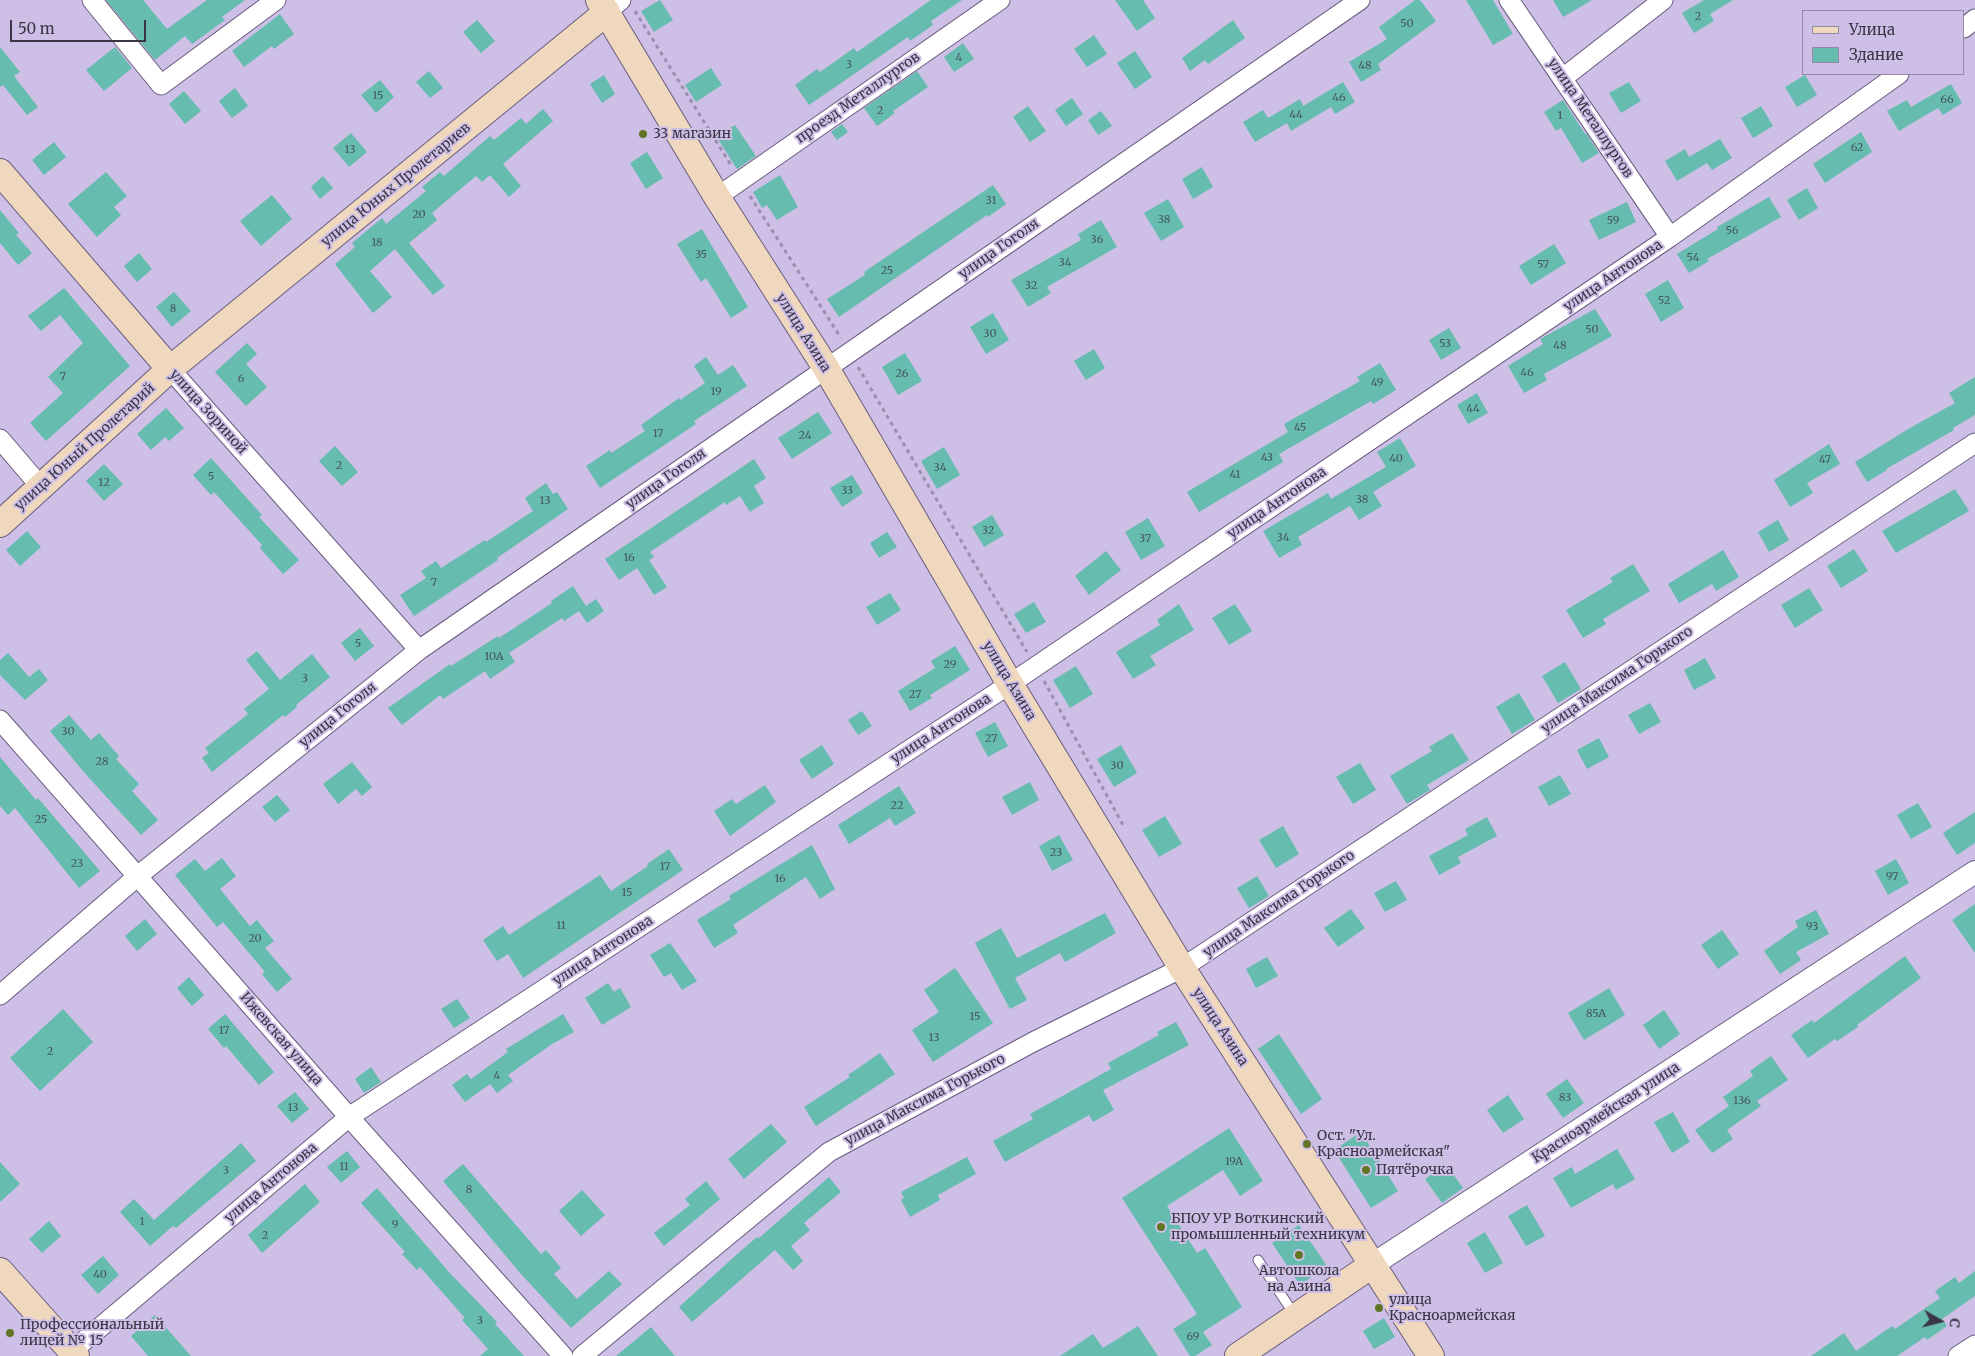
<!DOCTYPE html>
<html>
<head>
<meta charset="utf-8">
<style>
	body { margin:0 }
	#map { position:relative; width:1975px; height:1356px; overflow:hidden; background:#cdbfe6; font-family:Merriweather,serif }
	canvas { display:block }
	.legend { position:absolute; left:1802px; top:10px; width:162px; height:65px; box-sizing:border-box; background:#cdbfe6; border:1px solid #9388a5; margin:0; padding:6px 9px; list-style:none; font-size:15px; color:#3b3544 }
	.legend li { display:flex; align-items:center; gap:10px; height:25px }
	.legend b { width:25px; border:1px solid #9388a5 }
	.north { position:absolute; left:1915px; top:1296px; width:50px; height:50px; -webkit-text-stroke:4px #cdbfe6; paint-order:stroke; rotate:98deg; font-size:14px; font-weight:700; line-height:20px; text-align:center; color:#3b3544 }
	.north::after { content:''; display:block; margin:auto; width:18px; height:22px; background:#3b3544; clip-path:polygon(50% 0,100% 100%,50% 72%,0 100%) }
	.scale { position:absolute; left:10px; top:20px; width:136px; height:22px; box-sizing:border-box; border:2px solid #3b3544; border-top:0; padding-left:6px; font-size:15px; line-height:18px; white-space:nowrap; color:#3b3544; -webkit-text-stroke:4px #cdbfe6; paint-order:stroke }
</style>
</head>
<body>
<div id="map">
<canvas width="1975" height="1356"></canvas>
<ul class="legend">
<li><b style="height:6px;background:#f0d8be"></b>Улица</li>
<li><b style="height:14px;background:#66bcae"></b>Здание</li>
</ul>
<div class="north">С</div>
<div class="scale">50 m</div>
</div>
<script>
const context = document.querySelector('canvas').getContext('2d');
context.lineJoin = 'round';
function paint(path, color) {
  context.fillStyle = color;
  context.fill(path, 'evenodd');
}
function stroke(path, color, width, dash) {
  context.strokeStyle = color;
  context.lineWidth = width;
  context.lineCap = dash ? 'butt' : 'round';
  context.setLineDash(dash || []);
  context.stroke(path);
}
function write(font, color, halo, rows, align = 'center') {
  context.font = font + ' Merriweather,serif';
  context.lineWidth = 4;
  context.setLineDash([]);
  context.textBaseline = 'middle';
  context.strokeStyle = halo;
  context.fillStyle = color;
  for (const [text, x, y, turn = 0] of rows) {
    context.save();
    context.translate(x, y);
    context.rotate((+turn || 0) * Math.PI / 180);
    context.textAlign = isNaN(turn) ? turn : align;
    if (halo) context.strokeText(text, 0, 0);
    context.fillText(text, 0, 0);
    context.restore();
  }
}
const building = new Path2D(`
	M106 0H143L167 29 207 0H245L222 17 225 20 192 44 185 36 155 60Z
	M660 0 673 20 654 32 641 11Z
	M931 0H962L931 21 933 25 910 41 908 37 809 105 795 85 817 69 820 72 854 48 857 52Z
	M1115 0H1143L1155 18 1137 31Z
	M1415 0H1420L1436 21 1378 64 1381 70 1361 82 1349 62 1387 39 1379 27Z
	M1466 0H1493L1513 34 1493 45Z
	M1553 0H1592L1563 17Z
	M1704 0H1733L1710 14 1714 21 1694 33 1682 13Z
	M280 14 294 34 274 49 272 46 244 67 232 51Z
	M477 20 495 41 481 53 463 32Z
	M1233 20 1245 38 1208 64 1205 60 1190 71 1182 58Z
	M1094 35 1107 54 1087 67 1074 49Z
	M963 43 974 59 954 72 944 57Z
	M0 47 20 72 14 76 38 107 27 115 3 85 0 87Z
	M115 47 132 68 104 91 86 70Z
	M1135 51 1152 77 1135 89 1117 63Z
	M711 68 722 85 696 102 685 85Z
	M429 71 443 88 430 98 416 82Z
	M917 71 928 87 893 111 895 113 877 126 864 108Z
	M604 75 615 94 602 103 590 84Z
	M1805 75 1817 95 1797 107 1785 87Z
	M380 80 394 97 376 113 361 95Z
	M1343 82 1355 102 1335 114 1331 107 1291 131 1287 123 1255 142 1243 122 1263 110 1268 118 1300 99 1303 106Z
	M1629 82 1641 101 1621 113 1609 93Z
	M1951 84 1962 103 1943 115 1938 108 1899 131 1887 111 1907 100 1911 107Z
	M235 88 248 106 232 118 219 101Z
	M184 91 201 111 185 124 169 104Z
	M1072 98 1083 114 1066 126 1055 110Z
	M1563 100 1585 134 1586 133 1599 153 1582 163 1561 128 1556 131 1544 112Z
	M1028 106 1046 131 1030 142 1013 117Z
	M1761 106 1773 126 1753 138 1741 118Z
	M543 109 553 121 503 164 521 186 509 197 490 175 482 182 476 176 432 213 437 220 409 243 445 286 433 295 395 249 370 271 392 297 373 313 335 264 355 247 352 243 382 218 386 224 426 191 422 187 440 172 444 176 490 136 494 140 521 118 526 124Z
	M1101 111 1112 126 1098 135 1088 120Z
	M842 124 848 132 837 140 831 132Z
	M735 125 756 156 737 169 716 136Z
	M1861 132 1872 152 1825 183 1813 164Z
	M351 133 367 152 349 167 333 148Z
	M1720 139 1732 158 1712 170 1707 163 1677 181 1665 161 1685 149 1689 157Z
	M54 142 66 157 44 175 32 160Z
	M647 152 663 178 646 189 630 163Z
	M1202 167 1213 187 1193 199 1182 179Z
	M106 172 127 196 114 207 121 215 97 237 68 204Z
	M780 175 798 207 777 220 767 205 762 208 753 192Z
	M323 176 333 188 320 199 311 187Z
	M993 185 1006 204 988 217 987 215 839 317 827 299 865 275 864 272Z
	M1807 188 1818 208 1799 220 1787 200Z
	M272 195 292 219 261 246 240 221Z
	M1769 197 1781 217 1707 259 1709 261 1689 273 1677 254 1718 229 1717 227Z
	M1168 199 1184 227 1161 241 1144 213Z
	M1627 202 1636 222 1599 240 1589 220Z
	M0 210 19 233 16 235 32 253 18 265 0 243Z
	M1101 220 1117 247 1047 287 1051 293 1028 307 1011 280 1081 240 1078 234Z
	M702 229 748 307 731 318 706 278 701 282 677 244Z
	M1554 244 1566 263 1531 285 1519 266Z
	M139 253 152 269 137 282 124 266Z
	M1668 280 1684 308 1661 322 1645 294Z
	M64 288 130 366 46 441 30 423 63 393 48 377 83 343 60 315 41 331 28 316Z
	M174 292 191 311 172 327 156 307Z
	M1595 309 1612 336 1544 374 1547 380 1524 393 1508 366 1543 344 1540 339Z
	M993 313 1009 340 986 354 970 327Z
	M1449 328 1461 348 1441 360 1429 340Z
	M247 343 257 354 246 364 267 387 246 406 215 372Z
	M1094 349 1105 368 1086 380 1074 361Z
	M905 353 922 381 898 395 882 367Z
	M706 357 718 375 733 365 747 386 694 421 696 424 600 488 586 466 610 450 611 453 645 431 641 425 679 398 680 400 705 383 694 366Z
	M1380 363 1396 390 1373 404 1371 401 1279 454 1283 462 1199 512 1187 492 1288 432 1284 424 1360 381 1357 377Z
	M1975 377V415L1953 428 1954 430 1886 469 1887 470 1867 482 1855 462 1910 428 1955 403 1949 393Z
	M1477 393 1488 413 1468 424 1457 405Z
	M166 408 184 428 169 441 165 437 151 450 137 434Z
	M818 412 832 433 792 459 778 438Z
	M1400 438 1416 466 1373 492 1382 506 1359 520 1350 506 1298 537 1302 545 1279 558 1263 531 1328 493 1331 499 1386 467 1377 452Z
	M1829 444 1840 464 1807 483 1813 493 1790 507 1774 480Z
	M335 446 358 472 342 486 319 461Z
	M944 447 960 475 937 489 921 461Z
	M211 458 262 515 259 517 299 560 283 574 260 548 262 545 214 492 211 495 193 475Z
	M754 459 766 478 754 486 764 503 750 512 740 496 726 505 725 502 650 552 654 557 649 560 667 587 654 595 637 568 619 580 605 559Z
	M104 464 123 484 104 501 86 481Z
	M852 475 863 493 842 507 830 488Z
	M546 483 553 494 557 492 568 509 497 558 498 560 414 616 400 595 426 578 421 571 436 561 441 568 485 540 486 542 533 511 525 498Z
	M1955 489 1969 511 1896 553 1882 531Z
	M992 515 1004 535 984 547 972 527Z
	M1148 518 1165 546 1141 560 1125 532Z
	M1778 520 1789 540 1769 552 1758 532Z
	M27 531 41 547 20 566 6 550Z
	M887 532 897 547 879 558 870 543Z
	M1854 549 1868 571 1841 588 1827 566Z
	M1723 550 1739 577 1716 591 1712 584 1679 603 1668 584Z
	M1106 551 1121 570 1089 595 1075 576Z
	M1633 564 1650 591 1603 619 1606 624 1583 638 1566 610 1613 582 1610 578Z
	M573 586 586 606 596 599 604 611 587 623 579 611 564 621 562 618 509 653 515 662 490 679 485 671 443 699 440 695 402 725 388 708 450 664 451 666 498 636 499 638 552 603 551 601Z
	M1809 588 1823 610 1795 628 1781 605Z
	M890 593 901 610 877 625 866 607Z
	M1034 602 1046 622 1026 633 1014 614Z
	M1179 604 1194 630 1150 656 1156 665 1133 679 1116 652 1160 625 1157 620Z
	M1235 604 1252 631 1229 645 1212 618Z
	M360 628 374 646 355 661 341 643Z
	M955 646 970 670 930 695 932 698 910 711 898 691 935 668 931 661Z
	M257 651 280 680 312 654 330 677 296 705 297 707 285 717 283 715 212 772 202 758 209 753 205 748 248 714 244 709 269 689 246 660Z
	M8 653 29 677 39 669 48 680 25 700 0 675V660Z
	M1705 658 1716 678 1694 690 1684 670Z
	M1565 662 1581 689 1558 703 1542 676Z
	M1076 666 1093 694 1070 708 1053 680Z
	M1519 693 1535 720 1512 734 1496 707Z
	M1650 703 1661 722 1639 734 1628 715Z
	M862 711 872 726 858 735 848 720Z
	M69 715 91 740 99 733 119 756 116 759 139 784 132 791 158 820 141 835 82 770 50 731Z
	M995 722 1008 746 988 757 975 733Z
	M1452 733 1469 760 1427 785 1430 790 1407 804 1390 776 1432 751 1429 747Z
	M1599 738 1609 757 1587 769 1577 750Z
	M822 745 834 764 812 779 799 760Z
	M1121 745 1137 773 1114 787 1097 759Z
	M0 757 36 800 38 798 100 871 79 888 15 808 8 815 0 806Z
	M352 762 372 787 362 796 356 789 338 804 323 784Z
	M1360 763 1376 790 1353 804 1336 777Z
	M1560 775 1571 794 1549 806 1538 787Z
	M1030 782 1039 800 1012 815 1002 797Z
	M765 785 776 802 730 836 714 811 732 799 736 804Z
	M899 786 916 813 895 826 890 818 849 844 838 825Z
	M277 795 290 810 275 822 262 807Z
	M1918 803 1932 827 1911 839 1897 815Z
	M1975 812V843L1957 855 1943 833Z
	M1165 816 1182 844 1159 857 1142 830Z
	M1487 817 1497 836 1458 857 1461 863 1439 875 1429 856 1468 835 1465 829Z
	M1283 826 1299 854 1276 868 1259 840Z
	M1059 835 1073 860 1052 871 1039 846Z
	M812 845 835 889 820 899 806 877 733 925 738 933 714 948 697 920 731 899 729 896Z
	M669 849 683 870 523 978 508 954 497 961 483 940 503 926 509 935 600 875 611 891 648 866 647 864Z
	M222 858 236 876 220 889 250 926 257 920 274 941 265 948 292 979 277 992 262 974 265 972 223 922 217 927 175 875 195 859 205 871Z
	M1896 859 1909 883 1888 895 1875 871Z
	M1257 876 1269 896 1249 908 1237 888Z
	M1396 881 1407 900 1385 912 1374 893Z
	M1975 904V953L1952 920Z
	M1351 909 1365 928 1338 947 1324 928Z
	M1816 910 1829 934 1796 952 1801 960 1780 974 1764 951 1798 927 1795 921Z
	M1105 913 1116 933 1065 962 1060 953 1015 978 1027 1000 1010 1009 975 943 1001 928 1017 958Z
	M145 919 157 934 137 951 125 936Z
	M1722 930 1739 954 1718 969 1701 945Z
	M670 943 697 981 682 990 671 973 664 977 650 955Z
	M1905 956 1921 978 1857 1025 1858 1027 1837 1041 1835 1039 1808 1058 1791 1035 1812 1020 1814 1023Z
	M1267 957 1278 976 1256 988 1246 969Z
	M955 968 993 1023 933 1062 912 1030 939 1012 924 990Z
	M189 977 204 995 192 1006 177 988Z
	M608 983 614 992 620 988 631 1007 602 1025 585 998Z
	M1609 988 1625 1015 1584 1040 1568 1013Z
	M457 999 470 1018 454 1028 441 1009Z
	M63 1009 93 1042 40 1091 10 1058Z
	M1664 1010 1680 1034 1659 1049 1643 1025Z
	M225 1014 274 1072 259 1085 226 1046 224 1048 208 1029Z
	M563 1014 574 1032 552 1044 508 1075 513 1081 497 1093 490 1084 465 1102 452 1085 467 1074 471 1079 508 1052 506 1049Z
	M1176 1022 1189 1045 1103 1090 1114 1110 1093 1122 1089 1115 1005 1162 993 1141 1033 1119 1030 1114 1111 1069 1108 1063 1159 1035 1157 1032Z
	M1279 1034 1322 1099 1301 1114 1258 1049Z
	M880 1053 895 1074 816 1126 804 1107 850 1077 848 1075Z
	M1771 1056 1788 1080 1757 1101 1761 1106 1727 1130 1733 1139 1712 1153 1695 1130 1729 1106 1723 1097 1753 1076 1750 1071Z
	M371 1067 381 1082 364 1093 355 1079Z
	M1567 1079 1584 1103 1563 1118 1546 1094Z
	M295 1092 309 1109 292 1123 277 1106Z
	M1508 1095 1524 1119 1503 1133 1487 1110Z
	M1673 1112 1690 1142 1672 1153 1654 1122Z
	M771 1124 787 1142 744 1179 728 1159Z
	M1229 1128 1263 1181 1240 1196 1223 1170 1167 1206 1197 1253 1205 1248 1242 1307 1203 1332 1212 1345 1195 1356H1190L1173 1329 1197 1314 1122 1198Z
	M1361 1132 1398 1191 1371 1208 1334 1150Z
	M241 1143 256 1161 176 1228 173 1226 150 1246 120 1212 134 1199 154 1220Z
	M1617 1149 1635 1179 1616 1190 1613 1184 1571 1208 1553 1178 1572 1167 1575 1174Z
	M347 1151 360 1167 341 1183 327 1167Z
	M967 1157 976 1174 938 1195 940 1200 910 1217 901 1200 904 1198 901 1192Z
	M0 1162 20 1184 0 1202Z
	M463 1164 541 1254 546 1250 561 1268 554 1274 577 1299 609 1271 622 1284 571 1328 520 1273 443 1181Z
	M1446 1164 1463 1188 1442 1203 1425 1179Z
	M829 1177 841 1192 804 1223 810 1230 791 1246 803 1261 793 1270 775 1250 692 1322 679 1307 735 1256 757 1237 759 1238Z
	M706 1181 720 1199 664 1246 654 1233 690 1205 685 1199Z
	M305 1184 320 1202 262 1253 248 1235Z
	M377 1188 448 1271 497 1322 495 1324 524 1356H480L488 1349 462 1320 465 1318 420 1267 417 1270 402 1254 405 1252 361 1203Z
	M582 1190 605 1215 581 1236 559 1211Z
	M1527 1205 1545 1236 1526 1246 1508 1216Z
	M49 1221 61 1236 42 1253 29 1239Z
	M1299 1225 1327 1266 1300 1285 1272 1243Z
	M1485 1232 1503 1263 1485 1273 1467 1243Z
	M103 1256 119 1275 98 1294 81 1275Z
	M1975 1271V1296L1942 1319 1947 1326 1927 1340 1925 1337 1897 1356H1811L1844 1333 1856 1351 1892 1326 1895 1329 1940 1298 1935 1291 1955 1277 1959 1283Z
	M155 1315 191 1356H148L131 1336Z
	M1384 1318 1395 1337 1374 1349 1363 1331Z
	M1138 1326 1158 1356H1060L1093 1334 1103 1348Z
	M651 1327 675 1356H616Z`);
const path = new Path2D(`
	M635 11 731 165
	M750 196 841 338
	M858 367 1027 652
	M1044 681 1123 825`);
const service = new Path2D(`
	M1258 1260 1294 1314`);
const minor = new Path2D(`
	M92 0 161 85 276 0
	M1509 0 1670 237
	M607 12 621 0
	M1964 28 1975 19
	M1563 78 1663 0
	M717 197 1000 0
	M170 369 419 650
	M0 439 41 487
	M0 720 349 1117 563 1356
	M0 995 139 875 419 650 1360 0
	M72 1351 349 1117 1010 684 1670 237 1899 74
	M582 1356 829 1152 1033 1042 1182 968 1975 443
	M1958 1356 1975 1345`);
const tertiary = new Path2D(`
	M1372 1265 1975 872`);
const secondary = new Path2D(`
	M599 0 717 197 826 368 1010 684 1182 968 1431 1356
	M0 172 170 369
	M0 524 170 369 607 12
	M0 1271 76 1356
	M1238 1356 1372 1265`);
const markers = [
	[643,134,5,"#607423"],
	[1307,1144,5,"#607423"],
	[1366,1170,5,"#607423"],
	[1161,1227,5,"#607423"],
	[1299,1255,5,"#607423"],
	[1379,1308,5,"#607423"],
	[10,1333,5,"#607423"]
];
const numberNames = [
	["2",1698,17],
	["50",1407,24],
	["4",959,58],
	["3",849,65],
	["48",1365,66],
	["15",378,96],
	["46",1339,98],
	["66",1947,100],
	["2",880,111],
	["44",1296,115],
	["1",1560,116],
	["62",1857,148],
	["13",350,150],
	["31",991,201],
	["20",419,215],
	["38",1164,220],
	["59",1613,221],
	["56",1732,231],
	["36",1097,240],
	["18",377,243],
	["35",701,255],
	["54",1693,258],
	["34",1065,263],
	["57",1543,265],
	["25",887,271],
	["32",1031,286],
	["52",1664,301],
	["8",173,309],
	["50",1592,330],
	["30",990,334],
	["53",1445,344],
	["48",1560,346],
	["46",1527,373],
	["26",902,374],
	["7",63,377],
	["6",241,379],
	["49",1377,383],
	["19",716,392],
	["44",1473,409],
	["45",1300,428],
	["17",658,434],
	["24",805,436],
	["43",1267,458],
	["40",1396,459],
	["47",1825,460],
	["2",339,466],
	["34",940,468],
	["41",1235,475],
	["5",211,477],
	["12",104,483],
	["33",847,491],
	["38",1362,500],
	["13",545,501],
	["32",988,531],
	["34",1283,538],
	["37",1145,539],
	["16",629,558],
	["7",434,583],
	["5",358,644],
	["10А",494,657],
	["29",950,665],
	["3",305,679],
	["27",915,695],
	["30",68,732],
	["27",991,739],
	["28",102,762],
	["30",1117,766],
	["22",897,806],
	["25",41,820],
	["23",1056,853],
	["23",77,864],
	["17",665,867],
	["97",1892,877],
	["16",780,879],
	["15",627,893],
	["11",561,926],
	["93",1812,927],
	["20",255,939],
	["85А",1596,1014],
	["15",975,1017],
	["17",224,1031],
	["13",934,1038],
	["2",50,1052],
	["4",497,1076],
	["83",1565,1098],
	["136",1742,1101],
	["13",293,1108],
	["19А",1234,1162],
	["11",344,1167],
	["3",226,1171],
	["8",469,1190],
	["1",142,1222],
	["9",395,1225],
	["2",265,1236],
	["40",100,1275],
	["3",480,1321],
	["69",1193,1337]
];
const streetNames = [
	["проезд Металлургов",858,98,-35],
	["улица Металлургов",1590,118,56],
	["улица Юных Пролетариев",396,185,-39],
	["улица Гоголя",999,249,-35],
	["улица Антонова",1613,276,-34],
	["улица Азина",803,333,58],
	["улица Зориной",208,412,48],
	["улица Юный Пролетарий",85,447,-42],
	["улица Гоголя",666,479,-35],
	["улица Антонова",1277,503,-34],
	["улица Максима Горького",1617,680,-34],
	["улица Азина",1009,681,59],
	["улица Гоголя",338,715,-39],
	["улица Антонова",941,729,-33],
	["улица Максима Горького",1279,904,-34],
	["улица Антонова",603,951,-33],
	["улица Азина",1220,1027,57],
	["Ижевская улица",281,1039,49],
	["улица Максима Горького",925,1100,-28],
	["Красноармейская улица",1606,1113,-33],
	["улица Антонова",271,1183,-40]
];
const poiNames = [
	["33 магазин",653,134],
	["Ост. \"Ул.",1317,1136],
	["Красноармейская\"",1317,1152],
	["Пятёрочка",1376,1170],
	["БПОУ УР Воткинский",1171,1219],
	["промышленный техникум",1171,1235],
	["Автошкола",1299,1271,"center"],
	["на Азина",1299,1287,"center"],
	["улица",1389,1300],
	["Красноармейская",1389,1316],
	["Профессиональный",20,1325],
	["лицей № 15",20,1341]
];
paint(building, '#66bcae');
stroke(service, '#695c7e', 11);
stroke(minor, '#695c7e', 21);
stroke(tertiary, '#695c7e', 24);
stroke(secondary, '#695c7e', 28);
stroke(path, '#9b8fae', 3, [4, 4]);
stroke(service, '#fff', 9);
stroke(minor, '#fff', 19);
stroke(tertiary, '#fff', 22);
stroke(secondary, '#f0d8be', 26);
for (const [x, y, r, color] of markers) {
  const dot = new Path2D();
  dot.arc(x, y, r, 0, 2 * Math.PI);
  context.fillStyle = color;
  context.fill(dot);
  stroke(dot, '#cdbfe6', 2);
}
write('11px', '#46575e', null, numberNames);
write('14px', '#3b3544', '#cdbfe6', streetNames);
write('14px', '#3b3544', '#cdbfe6', poiNames, 'left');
</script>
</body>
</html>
